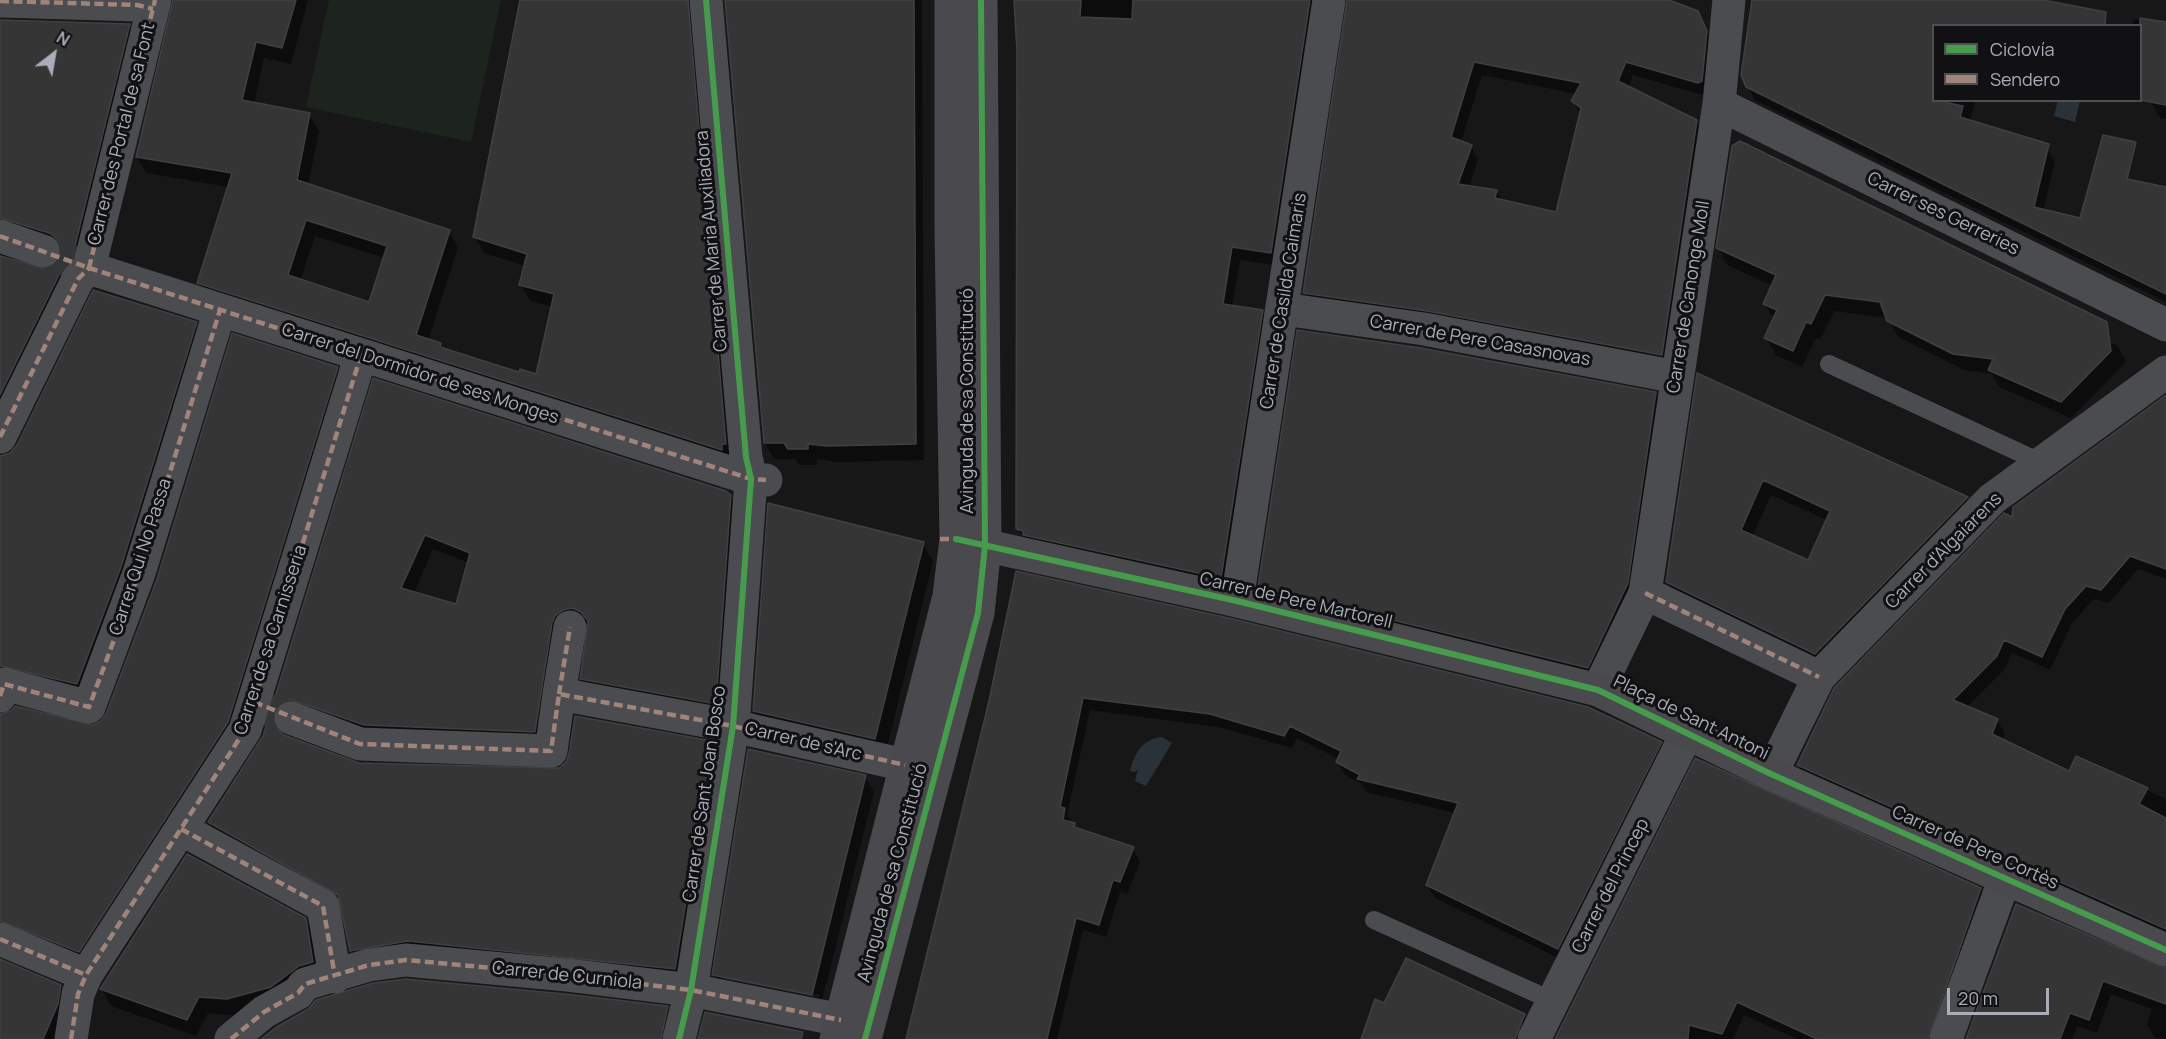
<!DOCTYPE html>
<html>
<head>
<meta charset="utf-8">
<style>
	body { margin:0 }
	#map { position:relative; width:2166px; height:1039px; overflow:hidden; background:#171717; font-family:Manrope,sans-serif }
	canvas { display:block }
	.legend { position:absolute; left:1932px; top:24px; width:210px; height:78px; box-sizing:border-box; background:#111113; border:2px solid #4d4f55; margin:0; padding:8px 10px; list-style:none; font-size:18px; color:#a8adb8 }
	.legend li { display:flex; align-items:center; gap:12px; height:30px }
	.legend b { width:30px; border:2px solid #4d4f55 }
	.north { position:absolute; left:24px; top:24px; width:60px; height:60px; -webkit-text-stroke:4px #111113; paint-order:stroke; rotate:31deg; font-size:16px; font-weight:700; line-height:24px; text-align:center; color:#a8adb8 }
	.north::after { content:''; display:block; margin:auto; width:21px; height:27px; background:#a8adb8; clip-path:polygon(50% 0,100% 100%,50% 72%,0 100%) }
	.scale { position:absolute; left:1947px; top:988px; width:102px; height:27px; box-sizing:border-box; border:3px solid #a8adb8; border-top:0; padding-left:8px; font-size:18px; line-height:21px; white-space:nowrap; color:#a8adb8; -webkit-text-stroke:4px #111113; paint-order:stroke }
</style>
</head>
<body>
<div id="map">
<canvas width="2166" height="1039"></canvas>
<ul class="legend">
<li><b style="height:8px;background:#469c4c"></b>Ciclovía</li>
<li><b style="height:8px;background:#a18479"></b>Sendero</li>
</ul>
<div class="north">N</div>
<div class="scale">20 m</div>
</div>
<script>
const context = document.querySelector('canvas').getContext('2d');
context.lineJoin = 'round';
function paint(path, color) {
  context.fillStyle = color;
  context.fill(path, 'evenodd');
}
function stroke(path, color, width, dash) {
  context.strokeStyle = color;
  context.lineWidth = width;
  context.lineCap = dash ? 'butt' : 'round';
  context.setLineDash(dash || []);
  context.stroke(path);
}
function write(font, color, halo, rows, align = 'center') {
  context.font = font + ' Manrope,sans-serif';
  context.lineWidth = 6;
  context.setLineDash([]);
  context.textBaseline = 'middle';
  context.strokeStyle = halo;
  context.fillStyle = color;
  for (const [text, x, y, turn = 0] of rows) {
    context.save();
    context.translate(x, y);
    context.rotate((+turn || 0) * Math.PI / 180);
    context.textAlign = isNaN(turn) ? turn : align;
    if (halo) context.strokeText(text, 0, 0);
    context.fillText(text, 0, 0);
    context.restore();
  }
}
const green = new Path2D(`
	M329 0H501L471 142 306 107Z`);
const water = new Path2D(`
	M2058 100 2080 101 2075 122 2054 116Z
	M1162 737 1172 743 1146 786 1135 781 1138 769 1135 772 1130 771C1135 753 1142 739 1162 737Z`);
const shadow = new Path2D(`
	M174 0H308L291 64 264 58 254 104 309 115 319 131 308 185 449 231 458 247 428 341 440 345 442 348 520 374 537 375 553 307 530 301 521 285 525 266 484 253 475 237 522 0H706L734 460 208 299 199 283 229 187 146 173 137 157ZM315 236 385 258 370 303 300 281ZM204 284 451 362V365L203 286Z
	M726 0H922L924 460 837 462 817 459V465H799L795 459H774L765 443Z
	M1017 0H1325L1279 266 1240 260 1232 307 1262 311 1270 325 1229 591 1026 542 1018 529Z
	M1349 0H1666L1705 26 1714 46 1706 96 1633 75 1629 88 1696 121 1704 135 1669 368 1313 306 1305 293ZM1482 75 1577 94 1573 101 1581 115 1557 214 1502 201 1496 191 1469 187 1478 160 1471 146 1461 142Z
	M1754 0H2035L1934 26V100H1975L1970 122 2045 145 2055 162 2043 211 2081 220 2166 206V302L1755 100 1747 86Z
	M2134 19 2166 25V119L2160 118 2151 102 2140 26H2132Z
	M0 21 129 25 138 41 81 275 0 429V274L47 271 57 266 63 252 16 234 0 237Z
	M1718 248 2100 320 2109 337 2108 343 2117 345 2126 362 2071 418 1999 387 1992 374 1964 370 1898 337 1888 318 1834 311 1820 340 1816 338 1802 367 1776 355 1766 338 1774 320 1765 304 1773 286 1727 265Z
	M196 323 205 339 86 700 0 687V457L11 454Z
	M337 368 346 384 236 739 88 967 0 939V716L85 727 102 723Z
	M1699 375 1967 498 1976 513 1824 669 1676 597 1667 582ZM1771 495 1827 520 1809 562 1752 537Z
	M374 380 730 496 739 511 724 718 591 694 582 679 589 626 582 623 543 746 281 728V735L359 764 559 770 567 763 711 742 720 758 684 984 360 966 351 951 342 906 218 837 209 822 264 736ZM433 549 469 563 457 606 414 593Z
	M1655 394 1663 406 1634 596 1595 680 1267 599 1260 587Z
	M2166 397V579L2138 569 2109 603 2094 599 2072 623 2050 670 2012 653 2004 670 1967 707 1997 720 2005 734 2002 740 2070 773 2077 758 2166 799V939L1806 779 1798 765 2013 519Z
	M923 544 933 561 885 756 765 728 754 711Z
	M1017 573 1661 743 1668 756 1565 961 1435 898 1427 885 1456 813 1366 792 1362 784 1345 775 1337 762 1339 759 1297 738 1292 748 1218 727 1090 710 1067 815 1077 830 1133 849 1140 862 1127 894 1120 892 1106 937 1083 930 1057 1039H907L979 751Z
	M865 777 874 792 820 1009 723 990 714 975ZM722 976 820 995 819 998 722 979Z
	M1980 889 1988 903 1938 1039H1797L1744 1015 1733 1039H1557Z
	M2016 906 2166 970V1039L2155 1038 2147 1024 2152 1009 2111 994 2097 1033 2077 1026 2073 1039H1968Z
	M305 919 315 936 322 979 237 1016 208 1013 196 1036 111 1006 102 989Z
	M0 961 60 986 70 1003 58 1039H0Z
	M1376 1001 1385 1005 1524 1016 1532 1029 1527 1039H1361Z
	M667 1007 676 1024 674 1039H263Z`);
const building = new Path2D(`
	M173 0H296L282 48 256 42 242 100 310 113 297 180 450 230 416 335 441 343 440 347 490 363 519 372 520 369 536 374 554 294 519 285 527 254 473 237 520 0H688L726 444H722V450L197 283 232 173 136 157ZM306 220 387 246 369 302 288 275Z
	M725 0H914L916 444 827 446 808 444V449H788L784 443H764Z
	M1014 0H1081L1080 17 1132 19 1133 0H1310L1271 253 1232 247 1223 304 1263 310 1221 578 1023 535V531L1016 529 1017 52Z
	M1347 0H1669L1698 11 1707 31 1702 81 1698 83 1626 62 1618 81 1697 120 1662 355 1427 311 1303 293ZM1474 62 1581 83 1571 101 1581 108 1556 212 1495 198 1497 190 1458 184 1472 145 1451 137Z
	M1752 0H2043L2106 12 2105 26H1934V100L1963 106 1960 117 2049 144 2034 207 2080 218 2103 135 2136 142 2127 179 2166 187V294L1746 87 1741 75Z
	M2140 18 2166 22V105L2140 100Z
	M0 20 130 24 72 258 61 271 0 395V256L46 269 56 265 61 257V248L58 239 49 233 0 218Z
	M1740 141 2107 322 2111 351 2061 402 1988 370 1993 359 1953 354 1887 321 1880 302 1825 295 1811 324 1806 322 1793 351 1764 338 1777 310 1763 304 1776 275 1716 248 1732 146Z
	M93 290 197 322 121 567 77 684 0 666V456L10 453 17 445Z
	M1297 330 1421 348 1656 392 1628 583 1588 668 1258 587Z
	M232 333 338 367 228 722 79 952 0 921V714L12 710 15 706 93 725 101 721 106 714 157 579Z
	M1697 373 1968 497 1815 654 1666 582ZM1763 480 1830 511 1808 560 1741 530Z
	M373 378 726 491 731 495 716 704 580 679 588 621 581 612 572 608 563 610 555 616 552 623 535 732 364 725 289 699 280 703 273 712 272 720 276 729 284 735 359 763 559 768 566 762 569 754 575 716 712 741 675 969 408 941 350 951 338 895 208 822 263 736ZM425 535 470 553 456 604 401 588Z
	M2166 395V569L2130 556 2101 590 2086 586 2065 609 2042 657 2004 640 1997 656 1953 700 1998 719 1992 734 2069 771 2076 756 2148 788 2139 804 2166 818V929L1797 765 1834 688 2004 513 2012 517 2013 507Z
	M768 503 924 542 875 739 753 711Z
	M1016 571 1233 619 1588 707 1662 742 1558 949 1426 885 1458 803 1357 779 1360 775 1336 762 1341 751 1290 726 1284 736 1210 714 1083 698 1060 807 1065 808 1063 820 1075 823 1074 827 1134 847 1120 882 1113 880 1099 925 1076 918 1047 1039H906L989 701Z
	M748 749 866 775 812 995 712 975Z
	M1695 758 1981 888 1928 1039H1817L1737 1002 1722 1034 1689 1025 1688 1039H1555Z
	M187 854 306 918 313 962 299 966 271 987 227 999 199 997 187 1020 100 989Z
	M2016 904 2166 968V1004L2103 981 2089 1020 2070 1013 2060 1039H1966Z
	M1406 958 1525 1014 1515 1039H1361L1375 999 1384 1003Z
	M0 959 61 985 58 1004 43 1039H0Z
	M406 979 565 994 668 1006 661 1039H261L275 1028 308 1009 316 1000 373 983Z
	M705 1012 803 1032 801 1039H698Z`);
const streetTunnel = new Path2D(`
	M43 251 89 268
	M263 708 291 718`);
const lane = new Path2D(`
	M1829 364 2042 463
	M1374 920 1553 1001`);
const street = new Path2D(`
	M0 1 137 5 153 9
	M1719 104 2166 325
	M0 236 43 251
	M89 268 751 479 766 480
	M89 268 155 0
	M1283 309 1424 329 1677 377
	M0 437 78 279 89 268
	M1645 593 1819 677
	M1237 601 1329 0
	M1598 690 1645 593 1719 104 1729 0
	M559 694 570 627
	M0 696 4 684 89 707 139 573 220 310
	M291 718 360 744 551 751 559 694 733 726 905 765
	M1771 774 1819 677 1992 499 2166 372
	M181 829 323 906 335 977
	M0 939 86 975
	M71 1039 78 994 86 975 245 730 361 355
	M231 1039 264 1012 298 993 305 984 369 965 406 960 567 975 691 990 841 1020
	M679 1039 691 990 733 726 751 479 746 457 706 0
	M1534 1039 1687 733
	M1946 1039 2005 878`);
const secondary = new Path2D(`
	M956 539 1237 601 1598 690 1771 774 2166 950
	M836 1039 949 596 956 539 951 230V0
	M865 1039 978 613 985 546 981 0`);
const quiet = new Path2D(`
	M0 1 137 5 153 9
	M0 236 89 268 751 479 766 480
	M89 268 155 0
	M0 437 78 279 89 268
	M940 539H956
	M1645 593 1819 677
	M559 694 570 627
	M0 696 4 684 89 707 139 573 220 310
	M254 702 360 744 551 751 559 694 733 726 905 765
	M181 829 323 906 335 977
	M0 939 86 975
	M71 1039 78 994 86 975 245 730 361 355
	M231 1039 264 1012 298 993 305 984 369 965 406 960 567 975 691 990 841 1020`);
const cycleway = new Path2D(`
	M956 539 1237 601 1598 690 1771 774 2166 950
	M679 1039 691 990 733 726 751 479 746 457 706 0
	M865 1039 978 613 985 546 981 0`);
const streetNames = [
	["Carrer des Portal de sa Font",122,134,-76],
	["Carrer ses Gerreries",1943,214,26],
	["Carrer de Maria Auxiliadora",712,241,-95],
	["Carrer de Canonge Moll",1689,297,-81],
	["Carrer de Casilda Caimaris",1284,301,-81],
	["Carrer de Pere Casasnovas",1480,341,10],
	["Carrer del Dormidor de ses Monges",420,374,18],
	["Avinguda de sa Constitució",968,401,-90],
	["Carrer d'Algaiarens",1944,551,-45],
	["Carrer Qui No Passa",141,557,-72],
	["Carrer de Pere Martorell",1296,601,13],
	["Carrer de sa Carnisseria",271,640,-72],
	["Plaça de Sant Antoni",1691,718,26],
	["Carrer de s'Arc",803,742,13],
	["Carrer de Sant Joan Bosco",705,794,-82],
	["Carrer de Pere Cortès",1975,848,24],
	["Avinguda de sa Constitució",893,873,-75],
	["Carrer del Princep",1611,886,-63],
	["Carrer de Curniola",567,976,6]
];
paint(green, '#1d241e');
paint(water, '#2a3239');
paint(shadow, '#0007');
paint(building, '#353536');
stroke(building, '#3f4043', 1.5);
stroke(streetTunnel, '#343537', 33, [33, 16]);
stroke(lane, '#4b4c50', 18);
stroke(street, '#4b4c50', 33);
stroke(secondary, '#4a4a4e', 33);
stroke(quiet, '#a18479', 4.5, [9, 4.5]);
stroke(cycleway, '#469c4c', 6);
write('18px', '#a8adb8', '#111113', streetNames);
</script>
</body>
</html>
